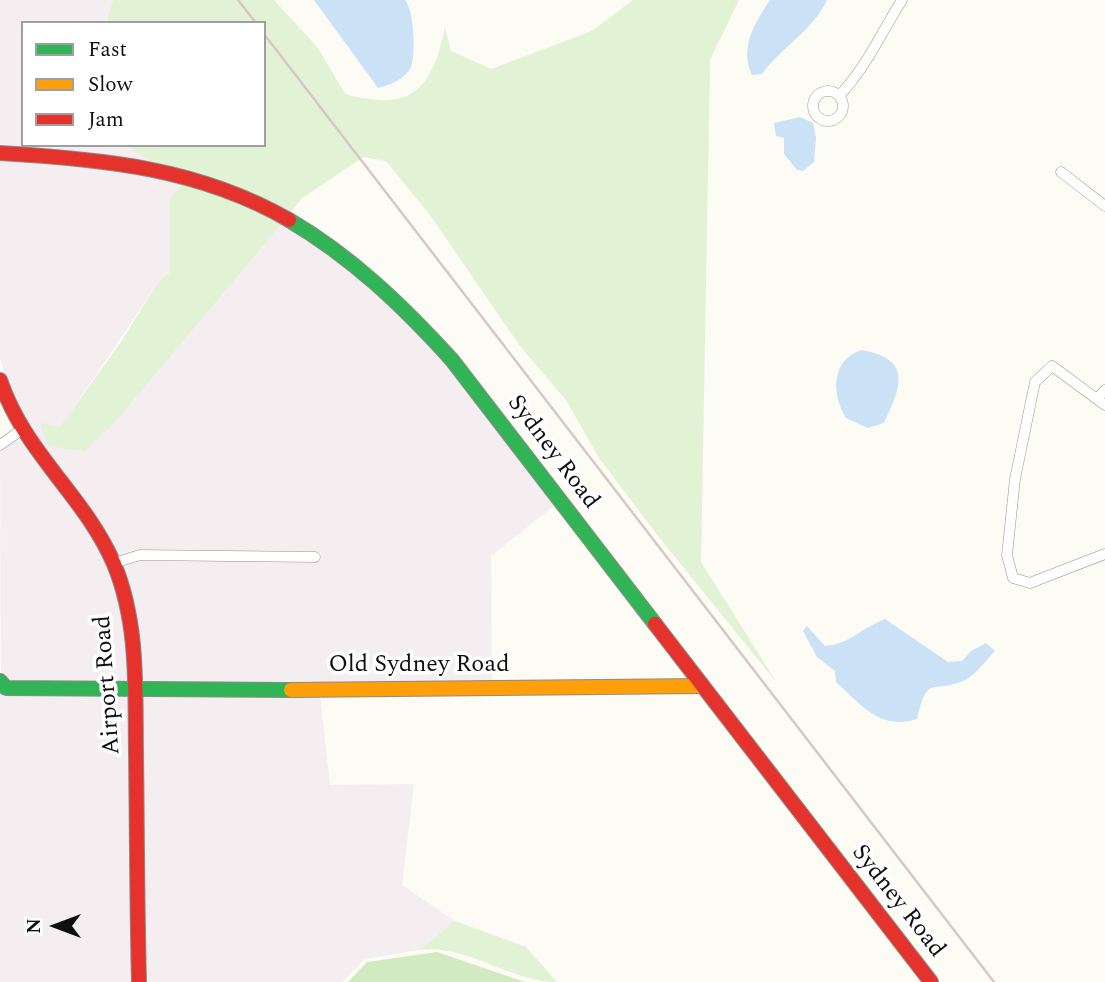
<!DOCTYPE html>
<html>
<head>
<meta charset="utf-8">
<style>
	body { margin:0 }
	#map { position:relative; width:1105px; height:982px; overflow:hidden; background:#fcfbf4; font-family:Spectral,serif }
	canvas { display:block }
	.legend { position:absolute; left:21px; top:21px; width:245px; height:126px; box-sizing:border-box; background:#fff; border:2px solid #9f9f9f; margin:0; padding:9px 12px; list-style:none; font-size:21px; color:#0f0f0f }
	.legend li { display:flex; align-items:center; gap:14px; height:35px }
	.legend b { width:35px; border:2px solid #9f9f9f }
	.north { position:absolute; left:21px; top:891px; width:70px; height:70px; -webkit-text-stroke:5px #fff; paint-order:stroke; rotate:270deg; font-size:19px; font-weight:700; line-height:28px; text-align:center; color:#0f0f0f }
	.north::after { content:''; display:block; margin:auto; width:24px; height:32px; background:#0f0f0f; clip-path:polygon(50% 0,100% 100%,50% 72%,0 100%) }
</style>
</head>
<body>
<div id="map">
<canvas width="1105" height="982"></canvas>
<ul class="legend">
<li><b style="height:9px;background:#30b455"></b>Fast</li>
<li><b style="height:9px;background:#ff9f0a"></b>Slow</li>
<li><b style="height:9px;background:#e5322d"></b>Jam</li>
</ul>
<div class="north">N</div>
</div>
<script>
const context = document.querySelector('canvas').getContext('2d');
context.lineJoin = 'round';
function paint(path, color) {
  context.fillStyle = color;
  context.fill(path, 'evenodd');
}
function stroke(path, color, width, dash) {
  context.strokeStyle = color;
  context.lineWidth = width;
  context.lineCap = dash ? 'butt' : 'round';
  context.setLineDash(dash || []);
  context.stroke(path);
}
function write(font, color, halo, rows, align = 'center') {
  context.font = font + ' Spectral,serif';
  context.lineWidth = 7;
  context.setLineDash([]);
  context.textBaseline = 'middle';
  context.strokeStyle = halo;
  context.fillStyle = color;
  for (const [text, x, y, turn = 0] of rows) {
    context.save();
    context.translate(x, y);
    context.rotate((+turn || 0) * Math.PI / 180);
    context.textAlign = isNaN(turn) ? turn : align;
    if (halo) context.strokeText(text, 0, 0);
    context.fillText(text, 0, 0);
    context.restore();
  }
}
const industrial = new Path2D(`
	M0 0H113L106 23H23V145H125L155 164 0 148Z
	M0 157 135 169 182 181 170 200V272L159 281 48 446 237 276 284 221 369 282 448 363 556 504 491 556 492 683 141 686 137 618 121 566 141 560 320 561 321 552 140 551 117 558 25 429 9 393 0 357Z
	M19 438 93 537 109 565 126 619 130 686 9 683 1 674 0 451Z
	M0 689 130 695 134 982H0Z
	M141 695H320L330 785 414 784 402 885 455 921 419 950 365 959 342 982H144Z`);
const green = new Path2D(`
	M113 0H274L318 48 345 94C411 112 432 91 445 27L451 51 491 69 592 31 633 0H739L710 60 701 562 777 683 658 536 599 458 566 400 520 346 430 215 386 161 363 157 302 198 290 213 155 164 125 145H264V23H106Z
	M185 180 284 221 114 423 84 451 48 446 40 423 60 427 121 342 159 281 170 272V199Z
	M455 921 526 947 557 982C510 982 466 943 419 950Z`);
const forest = new Path2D(`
	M437 952 525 982H348L367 962Z`);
const water = new Path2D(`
	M314 0H405C414 10 416 54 411 67 405 79 390 85 378 88Z
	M770 0H827C813 30 781 48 762 74L752 75C739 47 755 23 770 0Z
	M800 117 813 123 816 138 814 162 803 171 797 170 784 154V138L776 136 774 123Z
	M862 350C912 359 902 386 884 423L868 428 846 418C831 394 831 359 862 350Z
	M885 619 948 662 962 661 971 651 986 643 995 651C986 660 975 676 963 681 932 694 928 673 917 719 879 731 861 704 836 682L835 671 817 657 803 631 807 626 825 646C848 645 863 627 885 619Z`);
const street = new Path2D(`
	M813 106a15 15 0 1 1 30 0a15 15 0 1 1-30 0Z
	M839 96C866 68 881 33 902 0
	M1061 172 1105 206
	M1097 399 1105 390
	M1105 405 1052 366 1035 382 1015 479 1007 555 1013 578 1030 583 1105 554
	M0 445 20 431
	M114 563 140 555 315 557`);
const fast = new Path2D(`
	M289 220C352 257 403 306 452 360L655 624
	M0 681 6 688 291 690`);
const slow = new Path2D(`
	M291 690 702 686`);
const jam = new Path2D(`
	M0 153C102 159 199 168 289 220
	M0 380C25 454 85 496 114 564 139 624 135 690 136 753 137 829 137 906 139 982
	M655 624 931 982`);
const rail = new Path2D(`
	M238 0 256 23
	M264 34 994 982`);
const streetNames = [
	["Sydney Road",552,453,53],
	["Old Sydney Road",419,666],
	["Airport Road",109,685,-94],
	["Sydney Road",897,902,52]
];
paint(industrial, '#f4eef0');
paint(green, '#e2f2d4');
paint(forest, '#d2eac1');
paint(water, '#cae1f6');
stroke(street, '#969592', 11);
stroke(fast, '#8c8c89', 16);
stroke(slow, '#8c8c89', 16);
stroke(jam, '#8c8c89', 16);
stroke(street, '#fffefd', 10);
stroke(fast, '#30b455', 14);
stroke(slow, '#ff9f0a', 14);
stroke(jam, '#e5322d', 14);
stroke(rail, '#d8c7c4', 2.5);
write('24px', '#0f0f0f', '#fff', streetNames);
</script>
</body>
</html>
